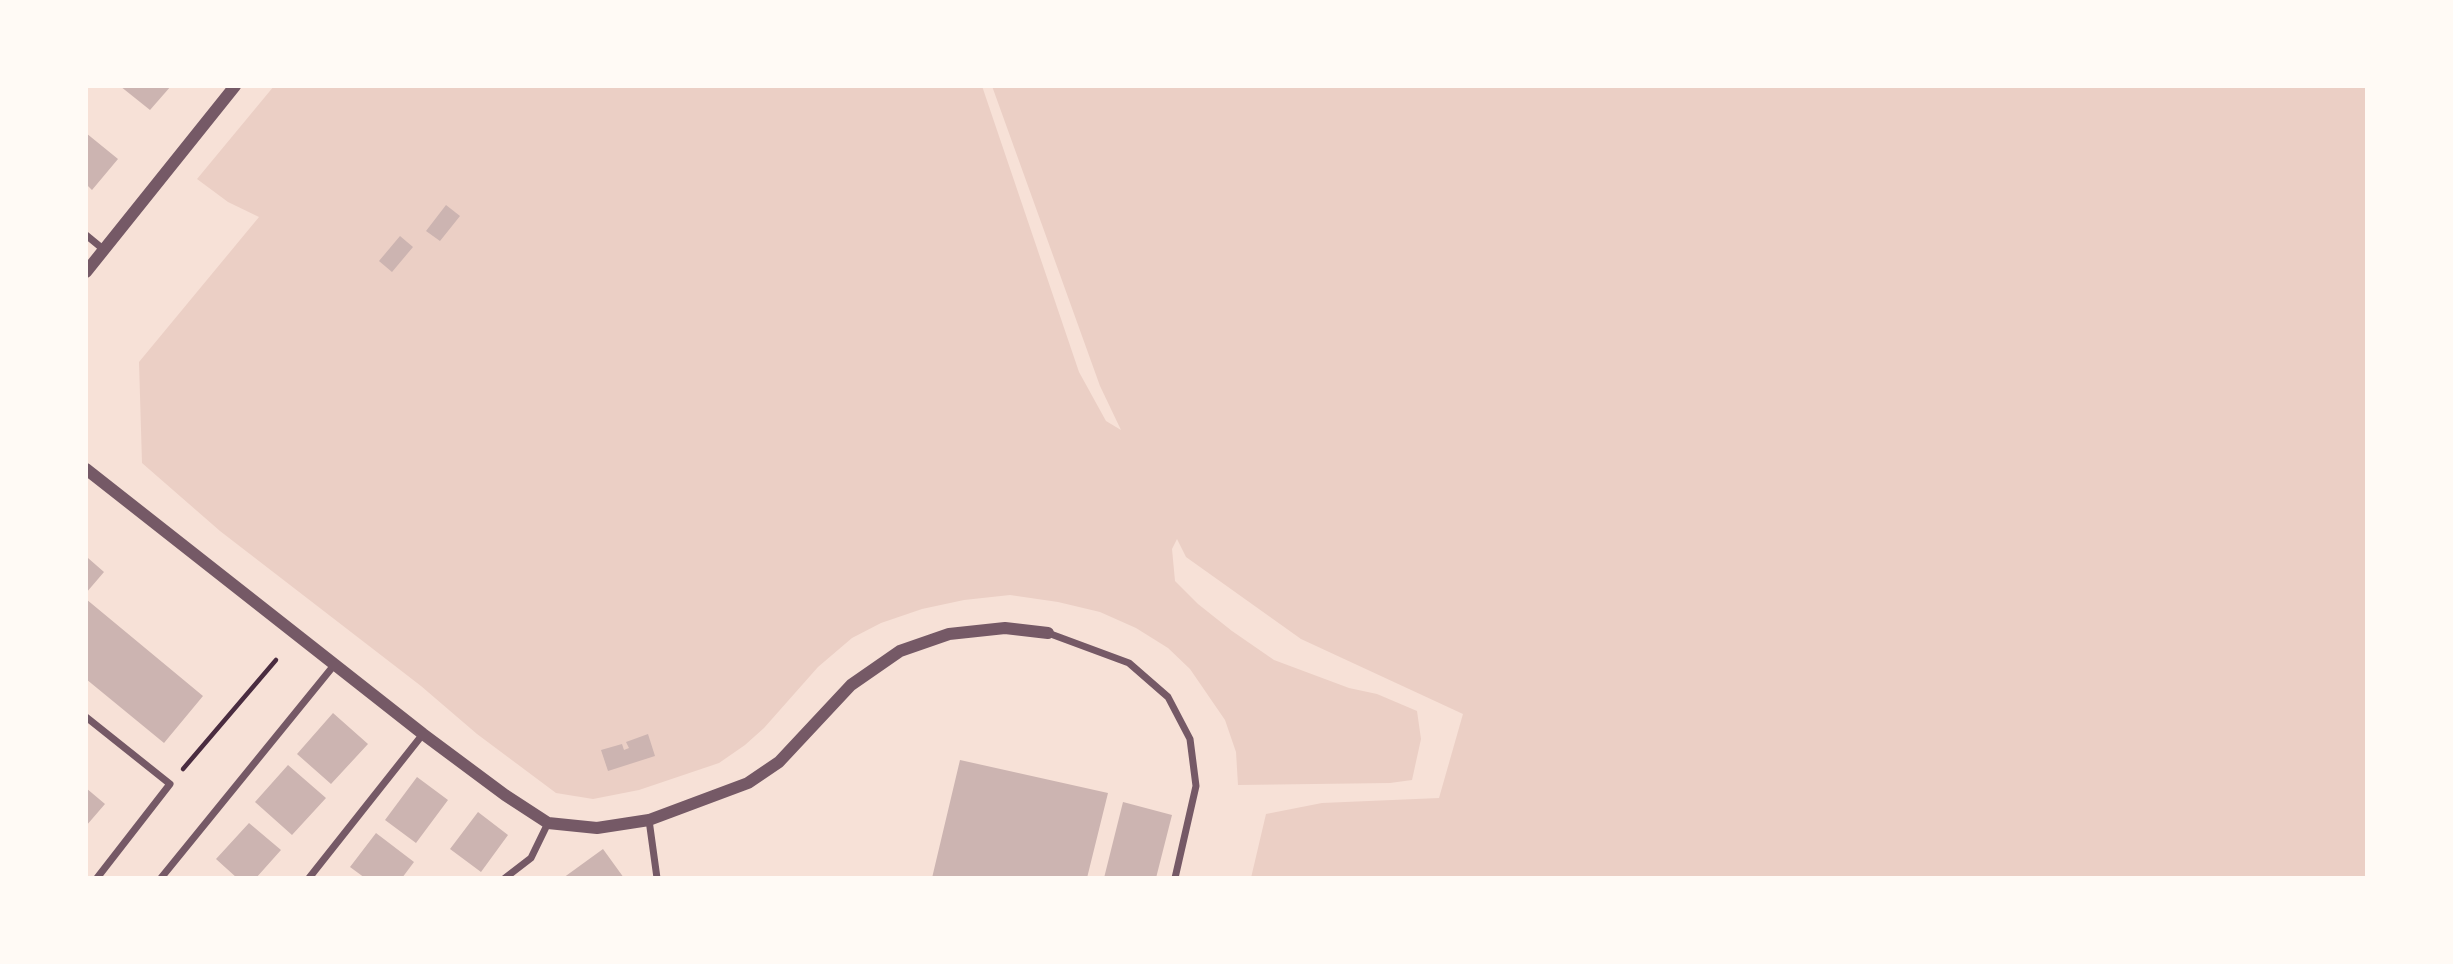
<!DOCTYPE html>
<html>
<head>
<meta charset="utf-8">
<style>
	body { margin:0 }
	#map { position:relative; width:2453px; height:964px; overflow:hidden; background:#f7e1d7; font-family:"PT Sans Narrow",sans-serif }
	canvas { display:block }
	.frame { position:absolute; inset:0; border:88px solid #fffaf5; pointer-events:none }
</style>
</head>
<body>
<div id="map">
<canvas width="2453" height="964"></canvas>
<div class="frame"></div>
</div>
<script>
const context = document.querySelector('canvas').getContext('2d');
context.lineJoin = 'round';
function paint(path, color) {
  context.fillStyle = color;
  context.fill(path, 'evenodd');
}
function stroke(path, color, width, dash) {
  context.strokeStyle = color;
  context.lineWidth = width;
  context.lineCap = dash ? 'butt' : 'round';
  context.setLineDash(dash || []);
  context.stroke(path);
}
const green = new Path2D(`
	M274 86H982L1079 372 1106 421 1121 430 1100 386 992 86H2367V878H1251L1266 814 1322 803 1439 798 1463 714 1301 639 1186 557 1177 539 1172 549 1175 581 1198 604 1232 631 1274 660 1349 688 1377 694 1417 711 1421 739 1412 780 1390 783 1238 785 1236 752 1225 720 1190 669 1168 648 1136 628 1100 612 1058 602 1010 595 964 600 922 609 881 623 852 638 818 667 764 728 745 745 719 763 639 790 593 799 556 793 477 734 421 686 220 531 142 463 139 362 259 217 228 202 197 179Z`);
const building = new Path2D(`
	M120 86H171L150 110Z
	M86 133 118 159 92 190 86 184Z
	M446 205 460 216 440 241 426 231Z
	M400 236 413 247 392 272 379 261Z
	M88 558 104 572 86 593V561Z
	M86 599 203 696 164 743 86 679Z
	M333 713 368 744 331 784 297 754Z
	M648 734 655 756 608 771 601 750 622 744 624 750 629 748 626 742Z
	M960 760 1108 793 1087 878H932Z
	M288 765 326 798 292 835 255 802Z
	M417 777 448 800 416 843 385 820Z
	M86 788 105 804 86 826Z
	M1123 802 1172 815 1156 878H1104Z
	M478 812 508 835 481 872 450 849Z
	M249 823 281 850 256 878H237L216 859Z
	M376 833 414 862 402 878H365L350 867Z
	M603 849 624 878H563Z`);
const path = new Path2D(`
	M183 769 276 660`);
const minor = new Path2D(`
	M86 235 103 249
	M1048 633 1129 663 1168 697 1190 739 1196 786 1175 878
	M86 717 170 784 97 878
	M649 820 657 878
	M161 878 335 664
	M309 878 423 734
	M505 878 531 858 548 823`);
const tertiary = new Path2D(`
	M86 272 235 86
	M86 469 423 734 505 795 548 823 597 828 649 820 748 783 779 762 851 685 900 651 949 634 1005 628 1048 633`);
paint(green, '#ebcfc5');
paint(building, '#ccb4b1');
stroke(path, '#4a2c40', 4.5);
stroke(minor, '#755966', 7);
stroke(tertiary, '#755966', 12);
</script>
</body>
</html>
